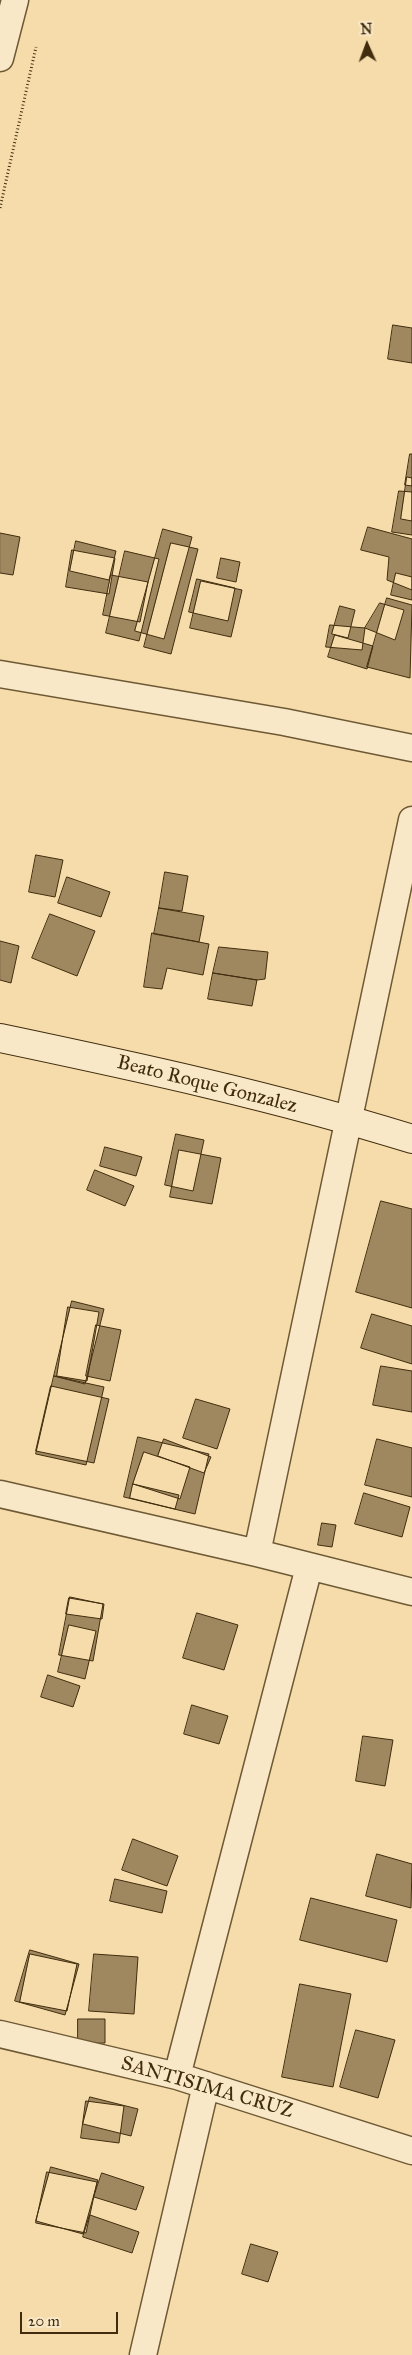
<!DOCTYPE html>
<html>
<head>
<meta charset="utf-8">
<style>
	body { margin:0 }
	#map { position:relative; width:412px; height:2355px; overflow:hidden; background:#f6dcab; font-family:"IM FELL Great Primer",serif }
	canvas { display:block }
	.north { position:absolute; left:342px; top:20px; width:50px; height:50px; -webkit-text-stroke:4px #f9e8c8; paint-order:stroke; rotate:358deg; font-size:14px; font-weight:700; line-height:20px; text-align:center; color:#412d0e }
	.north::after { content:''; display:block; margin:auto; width:18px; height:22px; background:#412d0e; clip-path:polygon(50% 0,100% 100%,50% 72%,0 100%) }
	.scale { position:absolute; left:20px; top:2312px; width:98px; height:22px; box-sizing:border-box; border:2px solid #412d0e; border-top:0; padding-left:6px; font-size:15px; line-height:18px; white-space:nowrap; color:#412d0e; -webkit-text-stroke:4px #f9e8c8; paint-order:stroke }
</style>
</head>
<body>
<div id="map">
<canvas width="412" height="2355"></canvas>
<div class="north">N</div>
<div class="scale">20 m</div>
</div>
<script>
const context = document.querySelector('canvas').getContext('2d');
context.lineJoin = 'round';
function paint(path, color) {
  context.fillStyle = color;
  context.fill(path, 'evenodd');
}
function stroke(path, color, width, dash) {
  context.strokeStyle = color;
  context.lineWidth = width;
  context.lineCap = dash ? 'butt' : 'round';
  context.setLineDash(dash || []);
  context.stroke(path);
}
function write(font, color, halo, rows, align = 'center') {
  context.font = font + ' "IM FELL Great Primer",serif';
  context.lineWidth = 4.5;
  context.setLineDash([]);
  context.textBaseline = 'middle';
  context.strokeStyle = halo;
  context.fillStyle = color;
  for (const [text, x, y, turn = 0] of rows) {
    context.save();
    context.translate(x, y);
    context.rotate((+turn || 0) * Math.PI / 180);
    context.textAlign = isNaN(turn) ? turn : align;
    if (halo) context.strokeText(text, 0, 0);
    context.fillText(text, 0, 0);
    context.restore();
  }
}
const building = new Path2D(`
	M393 325 412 328V363L388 359Z
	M410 454H412V486L405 485Z
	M407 477 412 478V521L401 519Z
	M399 491 412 492V535L392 532Z
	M368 527 412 539V590L387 580 389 557 361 550Z
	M163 529 192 537 164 639 135 631Z
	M0 533 20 537 13 575 0 573Z
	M76 541 116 551 109 580 70 571Z
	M171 543 198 549 171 654 144 647Z
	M72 550 115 558 109 594 66 587Z
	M125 551 159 559 139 641 106 633Z
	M221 558 240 562 236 582 217 578Z
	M396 573 412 577V600L391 595Z
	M111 575 148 582 140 622 103 615Z
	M197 579 235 588 228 621 189 612Z
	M201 581 242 590 231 637 190 628Z
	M387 598 412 605 410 678 367 667Z
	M380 603 404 610 395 640 365 628Z
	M340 606 355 610 348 638 332 634Z
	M330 625 365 628 362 650 326 647Z
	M335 635 373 646 367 669 328 657Z
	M36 855 63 860 55 897 29 892Z
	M165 872 188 876 182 911 159 908Z
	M67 877 110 892 101 917 58 903Z
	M159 908 204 916 199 942 154 934Z
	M50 914 95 931 77 976 32 958Z
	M152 933 209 944 203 975 167 968 162 989 144 987Z
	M0 941 19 946 11 983 0 980Z
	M219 947 268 952 265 979 257 980 213 973Z
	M213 973 257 980 252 1006 208 999Z
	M176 1134 204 1140 193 1191 165 1185Z
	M105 1147 142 1157 136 1176 100 1166Z
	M179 1150 221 1158 212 1204 170 1197Z
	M95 1170 134 1186 125 1206 87 1190Z
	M381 1201 412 1209V1308L356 1292Z
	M72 1301 104 1309 85 1384 54 1376Z
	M68 1307 99 1312 87 1381 57 1376Z
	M372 1314 412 1326V1364L361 1348Z
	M96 1325 121 1330 110 1381 86 1376Z
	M381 1366 412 1371V1412L373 1405Z
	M54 1376 104 1387 86 1465 36 1454Z
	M51 1386 109 1399 94 1463 36 1451Z
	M196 1399 230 1409 217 1449 183 1438Z
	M138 1437 209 1454 195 1514 124 1497Z
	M164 1439 211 1457 204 1473 158 1456Z
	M377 1439 412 1448V1497L365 1485Z
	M144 1452 190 1467 180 1499 133 1484Z
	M133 1484 179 1495 175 1509 130 1498Z
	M364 1493 410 1507 402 1537 355 1524Z
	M322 1523 336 1525 332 1547 318 1545Z
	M70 1597 103 1604 93 1661 59 1655Z
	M69 1598 104 1604 102 1619 66 1614Z
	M197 1613 238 1625 224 1670 183 1658Z
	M69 1625 96 1631 85 1679 58 1672Z
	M48 1675 80 1686 73 1707 41 1697Z
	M192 1705 228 1716 219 1744 184 1734Z
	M363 1736 393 1740 385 1786 356 1781Z
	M133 1839 178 1856 167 1886 122 1870Z
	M377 1854 412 1864 411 1908 366 1896Z
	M115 1879 167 1891 162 1913 110 1901Z
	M311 1898 397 1920 387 1962 300 1940Z
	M30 1950 79 1964 65 2015 15 2001Z
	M30 1954 77 1964 67 2011 20 2002Z
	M94 1954 138 1957 134 2014 89 2011Z
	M300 1984 351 1994 333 2087 282 2077Z
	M78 2019H105V2043L78 2044Z
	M356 2030 395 2040 378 2098 340 2087Z
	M90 2097 138 2109 131 2136 83 2124Z
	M86 2101 124 2106 119 2143 81 2138Z
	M51 2167 98 2180 83 2234 36 2221Z
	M47 2172 97 2182 86 2233 36 2223Z
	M102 2173 144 2187 136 2210 94 2197Z
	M90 2215 139 2232 132 2253 83 2237Z
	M251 2244 278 2252 268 2282 242 2274Z`);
const path = new Path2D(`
	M0 208 36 47`);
const street = new Path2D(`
	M0 58 15 0
	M0 674 284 722 412 748
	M0 1494 257 1553 412 1592
	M257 1553 412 820
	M0 2034 177 2076 412 2151
	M177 2076 309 1567
	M143 2355 206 2085`);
const secondary = new Path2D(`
	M0 1038C138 1067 277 1097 412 1139`);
const streetNames = [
	["Beato Roque Gonzalez",207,1085,14],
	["SANTISIMA CRUZ",207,2088,16]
];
paint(building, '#9f8860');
stroke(building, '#412d0e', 1);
stroke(street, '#6e5935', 29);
stroke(secondary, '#412d0e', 30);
stroke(path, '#412d0e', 3, [1, 2.5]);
stroke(street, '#f9e8c8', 26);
stroke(secondary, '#f9e8c8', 28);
write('20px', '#412d0e', '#f9e8c8', streetNames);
</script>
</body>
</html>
